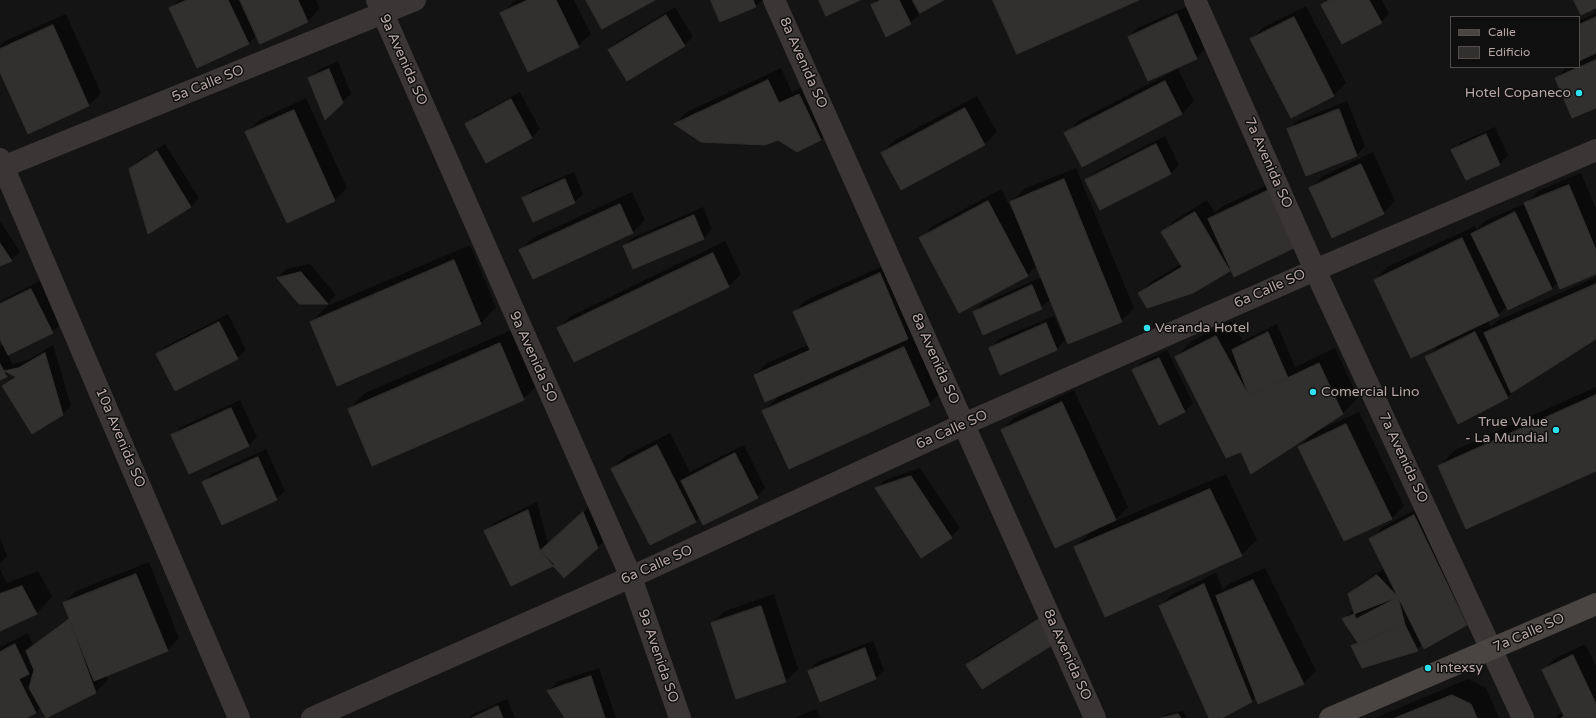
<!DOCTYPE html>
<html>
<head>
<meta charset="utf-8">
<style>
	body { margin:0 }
	#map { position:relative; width:1596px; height:718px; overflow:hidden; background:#151414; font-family:"Varela Round",sans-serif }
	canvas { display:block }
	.legend { position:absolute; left:1450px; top:16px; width:130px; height:52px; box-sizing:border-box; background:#100f0f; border:1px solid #524c4b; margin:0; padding:5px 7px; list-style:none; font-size:12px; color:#b6a7a5 }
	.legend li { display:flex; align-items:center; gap:8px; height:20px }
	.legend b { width:20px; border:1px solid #524c4b }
</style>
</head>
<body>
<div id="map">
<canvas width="1596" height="718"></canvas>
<ul class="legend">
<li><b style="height:5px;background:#4a4443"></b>Calle</li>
<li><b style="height:11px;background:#31302e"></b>Edificio</li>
</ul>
</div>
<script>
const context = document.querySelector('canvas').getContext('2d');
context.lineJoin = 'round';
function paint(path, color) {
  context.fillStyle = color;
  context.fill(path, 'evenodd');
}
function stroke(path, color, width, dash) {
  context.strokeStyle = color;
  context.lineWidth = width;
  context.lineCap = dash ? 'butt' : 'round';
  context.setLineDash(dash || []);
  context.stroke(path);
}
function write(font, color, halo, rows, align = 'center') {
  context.font = font + ' "Varela Round",sans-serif';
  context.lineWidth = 3;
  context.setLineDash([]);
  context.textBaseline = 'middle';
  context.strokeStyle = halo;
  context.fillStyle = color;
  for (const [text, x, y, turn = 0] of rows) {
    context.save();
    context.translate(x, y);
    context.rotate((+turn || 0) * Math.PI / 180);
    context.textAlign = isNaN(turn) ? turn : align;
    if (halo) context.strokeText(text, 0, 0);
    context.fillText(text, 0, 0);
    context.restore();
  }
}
const shadow = new Path2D(`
	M179 0H316L320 8 308 21 261 43 257 35 248 44 170 9Z
	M516 0H574L591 34 578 46 501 14Z
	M712 0H762L756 6 721 21Z
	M877 0H911L919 15 910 23 872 6Z
	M1326 0H1382L1389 14 1381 22 1322 5Z
	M1306 6 1346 83 1334 95 1251 39 1264 27Z
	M675 7 693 37 684 45 627 80 609 50 617 42Z
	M1186 7 1205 49 1196 58 1129 37 1137 28Z
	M1596 13V107L1556 78 1567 67H1579V21Z
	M66 14 101 93 88 106 0 69V46L5 41Z
	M338 61 351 94 342 102 309 78 318 70Z
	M781 68 792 92 812 82 833 127 821 139 675 124 687 112Z
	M1178 69 1194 101 1182 114 1066 134 1078 121Z
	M520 92 540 129 531 138 467 125 475 116Z
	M977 96 997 132 984 145 882 153 895 140Z
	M306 98 347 188 335 200 247 132 259 120Z
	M1347 101 1365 146 1357 155 1306 175 1288 130 1297 121Z
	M1495 127 1508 155 1499 164 1453 150 1461 142Z
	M1165 136 1179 165 1171 173 1100 208 1086 180 1095 172Z
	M165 144 199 198 191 207 130 169 138 161Z
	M1373 152 1395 201 1383 213 1310 188 1323 176Z
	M1076 168 1134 308 1121 321 1051 299 1041 308 974 312 983 303 1042 277 1037 265 1028 275 960 311 921 238 933 226 1001 189 1016 218 1017 217 1011 202 1024 189Z
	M574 172 583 194 575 202 533 220 524 198 532 190Z
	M1581 173 1596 209V273L1558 282 1551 289 1507 306 1498 315 1488 320 1491 327 1497 321 1596 277V338L1518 387 1508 397 1426 358 1441 343 1375 280 1387 267 1475 226 1476 230 1485 221 1528 202 1538 191Z
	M1284 177 1229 270 1140 294 1152 281 1181 264 1162 233 1175 220 1207 200 1215 213 1221 207Z
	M632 192 645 220 633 232 533 278 520 250 533 238Z
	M703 207 712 229 704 238 633 268 624 246 632 238Z
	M0 221 20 252 11 260 0 265Z
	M725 241 741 274 729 286 574 361 559 328 571 316Z
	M470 245 496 307 481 323 338 384 311 322 327 306Z
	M892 262 920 326 910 336 920 332 945 388 929 404 764 411 781 394 755 375 767 363 808 345 794 312 806 300Z
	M310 264 336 295 328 303H300L278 278 286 269Z
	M40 281 61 324 52 332 7 354 13 364 28 360 53 345 71 406 63 414 33 433 4 386 15 376 9 373 0 379V346L3 344 0 337V301Z
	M228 314 246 350 237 358 157 354 166 346Z
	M1054 316 1065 340 1057 349 1001 373 990 348 999 339Z
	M1231 321 1243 341 1277 324 1295 367 1335 348 1358 398 1342 414 1312 433 1359 412 1404 506 1392 518 1299 447 1312 434 1242 450 1176 357 1192 341Z
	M516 328 539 384 523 399 349 409 365 393Z
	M1167 350 1193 403 1185 411 1134 370 1142 362Z
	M1596 387V470L1439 466 1455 450Z
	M1074 390 1128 507 1113 522 1226 474 1257 540 1241 555 1075 547 1092 531 1002 430 1014 418Z
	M240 400 257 437 248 446 172 436 181 427Z
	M670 433 690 472 744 445 765 488 757 497 700 517 696 521 650 544 612 469 625 456Z
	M266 449 285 491 276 499 203 482 212 474Z
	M920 468 960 528 951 537 876 488 885 480Z
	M537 502 548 543 592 505 606 539 597 548 553 564 485 532 494 523Z
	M1427 503 1479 612 1466 624 1423 644 1417 650 1352 646 1358 641 1343 619 1354 609 1349 594 1357 586 1385 568 1371 539 1383 527Z
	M0 538 7 556 0 564Z
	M149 562 179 638 167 651 106 675 108 680 96 692 41 707 36 712 24 718H0V647L28 633 33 645 69 617 64 603 76 591Z
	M1265 568 1316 671 1304 683 1256 696 1252 701 1220 718H1211L1160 606 1173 594 1216 573 1223 590 1229 584Z
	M0 569 7 583 38 571 52 597 37 613 0 629Z
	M774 594 798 669 786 681 712 623 725 611Z
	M1051 610 982 688 968 665 976 656Z
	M873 641 884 670 876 678 821 700 809 671 817 662Z
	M1585 644 1596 666V718H1555L1563 711 1543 670 1556 658Z
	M599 668 616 718H566L548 691 557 682Z
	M1468 679 1486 688 1499 718H1375Z
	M507 699 515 718H469L473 714Z
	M816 709 820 718H794Z
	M1183 711 1187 718H1162L1166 714Z`);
const building = new Path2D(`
	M187 0H228L249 44 197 68 169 8Z
	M240 0H298L308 22 260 44Z
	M528 0H556L579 47 528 72 500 13Z
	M586 0H655L602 29Z
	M711 0H753L756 7 720 22Z
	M819 0H860L826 16Z
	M881 0H899L911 24 886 37 871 5Z
	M913 0H944L920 13Z
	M993 0H1139L1017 54Z
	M1329 0H1369L1382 23 1342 44 1321 5Z
	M1574 0H1596V8L1581 15Z
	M1177 14 1197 59 1148 81 1128 37Z
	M666 15 685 46 627 81 608 50Z
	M1294 17 1334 96 1291 118 1250 39Z
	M1596 17V53L1579 61V25Z
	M53 25 89 106 28 134 0 72V49Z
	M1596 60V108L1572 118 1555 78Z
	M329 69 343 103 325 120 308 78Z
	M768 80 779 103 799 94 821 140 797 152 778 140 765 145 701 142 674 124Z
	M1165 81 1182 114 1082 167 1064 133Z
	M511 99 532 138 486 163 465 124Z
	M965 108 985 145 901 190 881 153Z
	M1339 109 1357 156 1306 176 1287 129Z
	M294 110 335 201 287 223 245 132Z
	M1486 134 1500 165 1466 180 1451 150Z
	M1156 144 1171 174 1100 210 1085 180Z
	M157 151 191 207 148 234 129 169Z
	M1361 164 1384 214 1332 238 1309 188Z
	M565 179 575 203 533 222 522 198Z
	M1064 179 1122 322 1068 344 1010 202Z
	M1569 185 1596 250V274L1560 289 1524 203Z
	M1271 189 1298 246 1234 277 1208 219Z
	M988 201 1028 276 959 313 919 238Z
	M620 204 633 233 533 279 519 250Z
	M1195 212 1230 271 1193 293 1147 308 1138 293 1182 267 1161 232Z
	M1515 212 1552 289 1508 310 1471 234Z
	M694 215 704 239 633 269 623 246Z
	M1462 238 1499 316 1411 358 1374 280Z
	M0 243 12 261 0 266Z
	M713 253 729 287 574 362 557 328Z
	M454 260 481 324 337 386 310 322Z
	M301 272 328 304H299L277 278Z
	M880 273 908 339 765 402 754 375 810 350 793 312Z
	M1596 284V339L1511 393 1484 333Z
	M1032 285 1042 309 983 335 973 312Z
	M31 289 53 333 8 355 0 339V304Z
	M219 322 238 359 175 391 156 354Z
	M1046 323 1057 350 1000 375 989 348Z
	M1268 332 1288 378 1249 396 1232 350Z
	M1475 332 1508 398 1458 424 1425 357Z
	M1216 336 1249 396 1319 363 1343 414 1251 474 1241 452 1226 458 1175 357Z
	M500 343 524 400 372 466 348 409Z
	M904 347 930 405 789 469 762 411Z
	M45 353 63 415 32 434 2 386 16 377 4 371 18 368Z
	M1159 358 1185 412 1159 425 1132 370Z
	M0 364 7 377 0 380Z
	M1596 395V471L1466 529 1438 466Z
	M1062 402 1116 520 1055 548 1001 430Z
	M231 408 249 446 189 474 171 435Z
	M1346 424 1392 519 1344 541 1298 447Z
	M657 445 696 522 650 545 611 469Z
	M735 453 758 498 703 525 681 481Z
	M258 457 277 500 222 525 202 482Z
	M911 476 952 538 921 558 875 488Z
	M1210 489 1242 556 1105 617 1074 547Z
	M528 510 540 551 555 565 511 586 484 531Z
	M583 512 598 548 564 578 540 551Z
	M1414 515 1467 625 1424 649 1369 539Z
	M136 574 168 651 94 681 63 603Z
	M1377 575 1398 597 1356 619 1348 594Z
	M1253 580 1304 684 1258 704 1216 596Z
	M1204 584 1252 702 1222 718H1209L1159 606Z
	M22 586 37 614 0 631V594Z
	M1398 597 1405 625 1358 643 1342 619Z
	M761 606 786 682 736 699 711 623Z
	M1042 617 1057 642 982 689 966 665Z
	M69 619 96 693 46 718 29 688 34 670 26 651Z
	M1405 625 1418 651 1362 668 1351 646Z
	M15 644 29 674 19 679 36 713 26 718H0V652Z
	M865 648 876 679 820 702 808 671Z
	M1573 655 1596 704V718H1561L1564 716 1542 670Z
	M591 676 605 718H565L547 691Z
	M1452 695 1471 704 1477 718H1395Z
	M498 706 503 718H472Z
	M1178 714 1181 718H1161Z`);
const minor = new Path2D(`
	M377 0 631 577 680 718
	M774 0 1095 718
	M1195 0 1315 270 1523 718
	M0 159 239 718
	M0 168 415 0
	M312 718 631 577 964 424 1315 270 1596 150`);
const secondary = new Path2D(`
	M1330 718 1596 604`);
const markers = [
	[1579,93,4,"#2fe0f2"],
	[1147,328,4,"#2fe0f2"],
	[1313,392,4,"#2fe0f2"],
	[1556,430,4,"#2fe0f2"],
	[1428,668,4,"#2fe0f2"]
];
const streetNames = [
	["9a Avenida SO",403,60,66],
	["8a Avenida SO",803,63,66],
	["5a Calle SO",208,84,-22],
	["7a Avenida SO",1268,163,66],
	["6a Calle SO",1270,289,-24],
	["9a Avenida SO",533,357,66],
	["8a Avenida SO",935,359,66],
	["6a Calle SO",952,430,-24],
	["10a Avenida SO",120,438,67],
	["7a Avenida SO",1403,458,65],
	["6a Calle SO",657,565,-24],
	["7a Calle SO",1529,633,-24],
	["8a Avenida SO",1067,655,66],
	["9a Avenida SO",658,656,71]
];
const poiNames = [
	["Hotel Copaneco",1571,93,"right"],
	["Veranda Hotel",1155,328],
	["Comercial Lino",1321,392],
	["True Value",1548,422,"right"],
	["- La Mundial",1548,438,"right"],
	["Intexsy",1436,668]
];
paint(shadow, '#0007');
paint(building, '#31302e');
stroke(building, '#312f2d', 1);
stroke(minor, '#3a3635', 22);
stroke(secondary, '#4a4443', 22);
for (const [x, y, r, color] of markers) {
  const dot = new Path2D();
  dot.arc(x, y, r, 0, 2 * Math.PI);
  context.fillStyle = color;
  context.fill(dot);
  stroke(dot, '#100f0f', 1.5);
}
write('14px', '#b6a7a5', '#100f0f', streetNames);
write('14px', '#b6a7a5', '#100f0f', poiNames, 'left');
</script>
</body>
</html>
